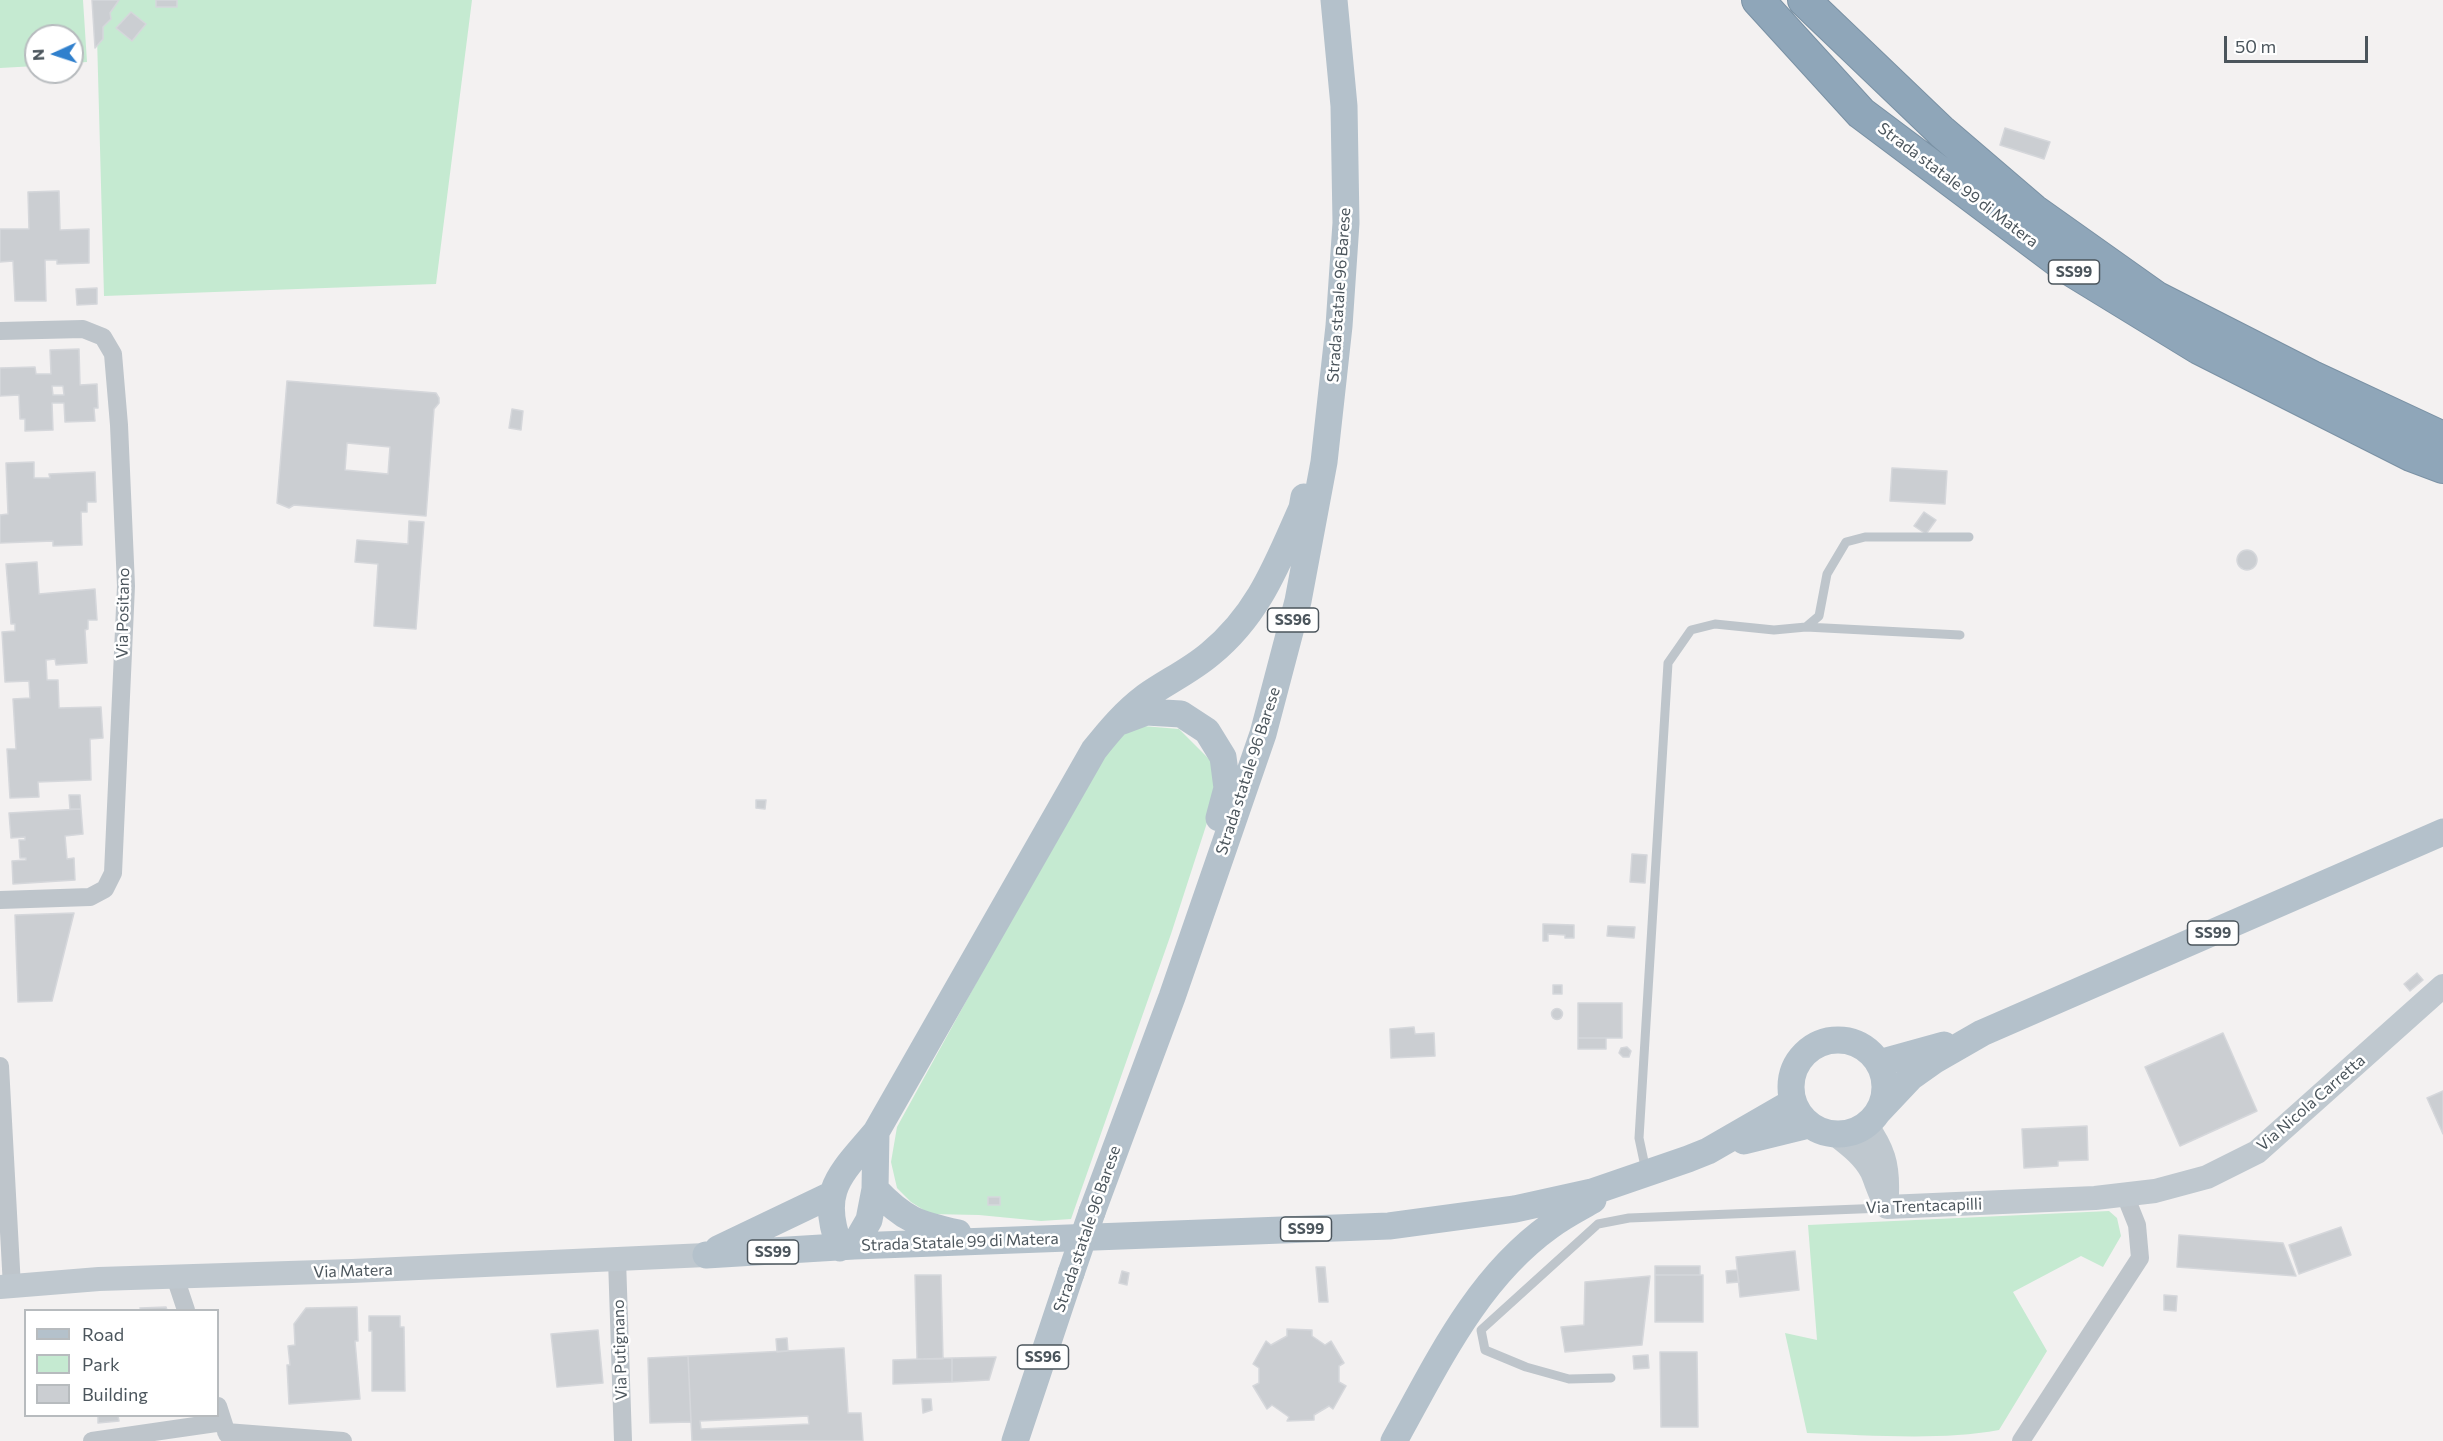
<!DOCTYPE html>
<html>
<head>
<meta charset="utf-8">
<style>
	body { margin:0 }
	#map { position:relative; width:2443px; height:1441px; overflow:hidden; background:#f3f1f1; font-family:Commissioner,sans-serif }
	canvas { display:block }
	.legend { position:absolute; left:24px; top:1309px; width:195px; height:108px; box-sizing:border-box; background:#fff; border:2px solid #b7bbbe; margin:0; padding:8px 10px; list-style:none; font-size:18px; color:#4b555c }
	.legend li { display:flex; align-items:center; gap:12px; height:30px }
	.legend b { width:30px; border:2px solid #b7bbbe }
	.north { position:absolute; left:24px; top:24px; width:60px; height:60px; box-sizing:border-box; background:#fff; border:2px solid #b7bbbe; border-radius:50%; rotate:267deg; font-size:16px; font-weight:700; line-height:24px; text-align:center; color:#4b555c }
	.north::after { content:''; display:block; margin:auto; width:21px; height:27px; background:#3080cd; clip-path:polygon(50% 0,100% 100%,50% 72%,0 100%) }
	.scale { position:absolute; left:2224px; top:36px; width:144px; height:27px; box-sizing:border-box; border:3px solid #4b555c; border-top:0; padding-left:8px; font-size:18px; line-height:21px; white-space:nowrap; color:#4b555c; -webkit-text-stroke:4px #fff; paint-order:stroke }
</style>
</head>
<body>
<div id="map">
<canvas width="2443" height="1441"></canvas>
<ul class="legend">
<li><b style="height:8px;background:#b4c1cb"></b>Road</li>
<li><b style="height:16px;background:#c5ead1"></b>Park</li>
<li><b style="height:16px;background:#cbced2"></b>Building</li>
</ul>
<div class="north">N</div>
<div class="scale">50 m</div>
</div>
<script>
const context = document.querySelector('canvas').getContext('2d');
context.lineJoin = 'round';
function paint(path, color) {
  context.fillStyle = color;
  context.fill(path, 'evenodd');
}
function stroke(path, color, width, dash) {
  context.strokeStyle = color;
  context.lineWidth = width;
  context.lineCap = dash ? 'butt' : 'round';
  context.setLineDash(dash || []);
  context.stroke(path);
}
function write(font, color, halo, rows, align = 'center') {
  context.font = font + ' Commissioner,sans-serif';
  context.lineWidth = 5;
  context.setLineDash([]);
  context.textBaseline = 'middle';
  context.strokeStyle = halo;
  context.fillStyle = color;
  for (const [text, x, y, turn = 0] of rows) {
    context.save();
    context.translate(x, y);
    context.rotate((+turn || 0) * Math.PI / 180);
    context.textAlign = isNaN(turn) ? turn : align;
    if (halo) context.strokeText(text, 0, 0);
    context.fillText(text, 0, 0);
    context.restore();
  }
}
const green = new Path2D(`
	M0 0H83L87 62 72 63V36H36V66L0 68Z
	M96 0H472L436 284 104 296Z
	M1131 725 1179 729 1212 762 1215 798 1171 934 1071 1219 1041 1221 979 1215 930 1214 911 1202 897 1188 891 1162 897 1127 1109 741Z
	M2109 1211 2117 1218 2121 1236 2103 1267 2081 1256 2013 1292 2047 1351 1999 1430C1940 1441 1868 1435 1807 1433L1785 1333 1817 1340 1808 1225Z`);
const building = new Path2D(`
	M92 0H119L110 13 111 19 103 27V39L95 48Z
	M156 0H177V7H156Z
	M131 12 146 24 132 41 116 28Z
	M2005 128 2050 142 2044 159 2000 145Z
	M59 191 60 230 89 229V263L57 264V260H45L46 301H15L13 261 0 262V229H29L28 192Z
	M97 288V304L77 305 76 289Z
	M79 349 80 385 97 384 98 408H94L95 421 65 422 64 403H52L53 430 25 431V419H20L19 395 0 396V368L35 367 36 374H51L50 350ZM52 386H63L64 395H53Z
	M287 381 436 393 439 398V403L434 409 426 516 294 505 289 508 277 503ZM347 443 390 447 388 474 345 470Z
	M512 409 523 411 521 430 509 428Z
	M34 462V478H50L49 474 95 472 96 502H87V512H81L82 545 53 546V541L0 543V515L8 514 6 463Z
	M1892 468 1947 471 1945 504 1890 501Z
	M1924 512 1936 520 1926 534 1914 526Z
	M409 521 424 522 416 629 374 626 378 564 355 562 357 540 408 544Z
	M2237 560a10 10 0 1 1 20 0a10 10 0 1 1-20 0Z
	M37 562 39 594 95 589 97 620H88V629L85 630 87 663 56 665 55 659 46 660 47 680H58L59 708 101 707 103 738 90 739 91 780 38 782 39 797 10 798 7 749H16L13 699 30 698 29 681 5 682 2 632 15 631V624H11L6 564Z
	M69 795H80L81 809H70Z
	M756 800H766L765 809 756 808Z
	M81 809 83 834 65 836 67 859 74 858 75 880 13 884 12 861 26 860V858H20L19 840H25V837L11 838 9 813Z
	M1632 854 1647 855 1645 883 1630 882Z
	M74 913 52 1001 18 1002 15 915Z
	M1543 924 1574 925V938H1565V935L1548 934V941H1543Z
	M1608 926 1635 927 1634 938 1607 936Z
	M2417 973 2423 980 2410 991 2404 984Z
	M1553 985H1562V994H1553Z
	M1578 1003H1622V1038H1578Z
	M1551.5 1014a5.5 5.5 0 1 1 11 0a5.5 5.5 0 1 1-11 0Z
	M1414 1027 1415 1034 1434 1033 1435 1056 1391 1058 1390 1029Z
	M2223 1033 2257 1111 2180 1146 2145 1067Z
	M1578 1038H1606V1049H1578Z
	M1627 1047 1631 1051 1629 1057H1623L1619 1053 1621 1048Z
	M2443 1091V1134L2427 1098Z
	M2087 1126 2088 1160 2058 1161V1166L2024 1168 2022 1129Z
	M988 1197H1000V1205H988Z
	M2341 1227 2351 1255 2299 1274 2289 1245Z
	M2179 1235 2283 1243 2296 1276 2177 1267Z
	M1795 1251 1799 1290 1740 1297 1736 1257Z
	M1655 1266H1700V1275H1655Z
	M1316 1267H1325L1328 1302H1319Z
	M1737 1270 1739 1282 1727 1283 1726 1271Z
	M1122 1271 1129 1273 1127 1285 1119 1283Z
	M915 1275H941L943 1359H917Z
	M1655 1275H1703V1322H1655Z
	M1650 1276 1642 1345 1565 1352 1561 1327 1584 1325 1585 1282Z
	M2164 1295 2177 1296 2176 1311 2164 1310Z
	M166 1307 167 1310H141L140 1308Z
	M357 1307 358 1341H355L360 1399 289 1404 287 1365H290L288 1346 295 1345 294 1324 306 1308Z
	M369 1316H400V1327H404L405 1391H372V1331H369Z
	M1287 1329 1312 1330V1336L1325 1345 1331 1341 1344 1363 1339 1366V1382L1346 1386 1333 1409 1329 1406 1314 1415V1420L1287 1421 1289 1417 1272 1405 1267 1409 1253 1386 1259 1383V1368L1253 1364 1266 1341 1271 1345 1287 1336Z
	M598 1330 603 1383 557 1387 551 1334Z
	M787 1338 788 1351 777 1352 776 1339Z
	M844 1348 848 1413H861L863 1441H692L688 1356ZM808 1416 809 1424 701 1429 700 1421Z
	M1660 1352H1697L1698 1427H1661Z
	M1648 1355 1649 1368 1634 1369 1633 1356Z
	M688 1356 691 1422 650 1423 648 1358Z
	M996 1357 989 1380 952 1382V1358Z
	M952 1358V1382L893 1384V1360Z
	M922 1399H931L932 1410 923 1413Z
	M98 1416H118L119 1421 98 1423Z`);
const lane = new Path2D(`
	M1806 627 1960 635
	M1646 1171 1639 1138 1668 663 1691 630 1715 624 1774 630 1806 627 1819 616 1827 574 1846 542 1865 537H1969
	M1611 1378 1569 1379 1526 1367 1485 1350 1481 1330 1598 1224 1629 1218 1884 1208`);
const street = new Path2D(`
	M0 331 83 329 103 337 113 354 119 425 126 586 113 873 105 889 90 897 0 900
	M0 1066 12 1287
	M617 1259 623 1441
	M175 1277 186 1310
	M218 1406 227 1434
	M226 1432 343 1441
	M92 1441 223 1422
	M2021 1441 2140 1258 2137 1225 2125 1195`);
const secondary = new Path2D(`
	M1866 1125C1883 1149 1888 1164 1887 1193
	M1835 1134C1849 1145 1864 1156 1872 1172 1877 1184 1880 1195 1887 1207
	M1887 1207 2095 1198 2155 1191 2207 1177 2257 1152 2443 986
	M0 1287 99 1279 352 1271 706 1255`);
const primary = new Path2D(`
	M1122 721 1146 712 1181 714 1207 731 1223 757 1227 788 1219 818
	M1791 1087a47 47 0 1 1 94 0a47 47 0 1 1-94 0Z
	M1879 1063 1944 1045
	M1878 1112 1911 1077 1935 1060 1982 1033 2443 832
	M1744 1141 1809 1125
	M875 1189C904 1220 918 1224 958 1233
	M1092 1212 1172 997 1263 734 1298 601 1324 462 1339 326 1346 223 1344 106 1334 0
	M854 1246 869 1220 875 1189 876 1132
	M840 1248C818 1190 840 1175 876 1132L1094 750C1110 730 1125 712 1145 697 1166 682 1190 671 1210 654 1259 614 1277 564 1302 508L1304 497
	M718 1249 831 1195
	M706 1255 854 1246 1389 1226 1515 1209 1592 1192 1688 1159 1708 1151 1793 1102
	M1015 1441 1071 1273
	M1394 1441C1437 1364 1476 1279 1550 1226 1563 1216 1579 1208 1593 1200`);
const highway = new Path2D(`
	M1758 0 1861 113 2065 266 2199 348 2411 455 2443 467
	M1804 0 1942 132 2033 210 2157 298 2312 377 2443 438`);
const primaryBridge = new Path2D(`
	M1071 1273 1092 1212`);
const shields = [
	[2074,272,51],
	[1293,620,51],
	[2213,933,51],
	[1306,1229,51],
	[773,1252,51],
	[1043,1357,51]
];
const shieldNames = [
	["SS99",2074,272],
	["SS96",1293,620],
	["SS99",2213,933],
	["SS99",1306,1229],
	["SS99",773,1252],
	["SS96",1043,1357]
];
const streetNames = [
	["Strada statale 99 di Matera",1958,185,37],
	["Strada statale 96 Barese",1339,295,-86],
	["Via Positano",123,613,-89],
	["Strada statale 96 Barese",1248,771,-72],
	["Via Nicola Carretta",2311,1103,-41],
	["Via Trentacapilli",1924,1206,-2],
	["Strada statale 96 Barese",1087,1229,-71],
	["Strada Statale 99 di Matera",960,1242,-2],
	["Via Matera",353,1271,-2],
	["Via Putignano",620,1350,-92]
];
paint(green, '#c5ead1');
paint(building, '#cbced2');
stroke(building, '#d5d7db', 1.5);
stroke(highway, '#7a91a4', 34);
stroke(lane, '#bec5cb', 9);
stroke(street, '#bec5cb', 18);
stroke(secondary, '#bfc8cf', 24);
stroke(primary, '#b4c1cb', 27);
stroke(highway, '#8fa6b9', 32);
stroke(primaryBridge, '#b4c1cb', 27);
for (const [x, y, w] of shields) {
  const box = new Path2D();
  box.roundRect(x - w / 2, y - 12, w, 24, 4.5);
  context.fillStyle = '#fff';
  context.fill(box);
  stroke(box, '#4b555c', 1.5);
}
write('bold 15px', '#4b555c', null, shieldNames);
write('16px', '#4b555c', '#fff', streetNames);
</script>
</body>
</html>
